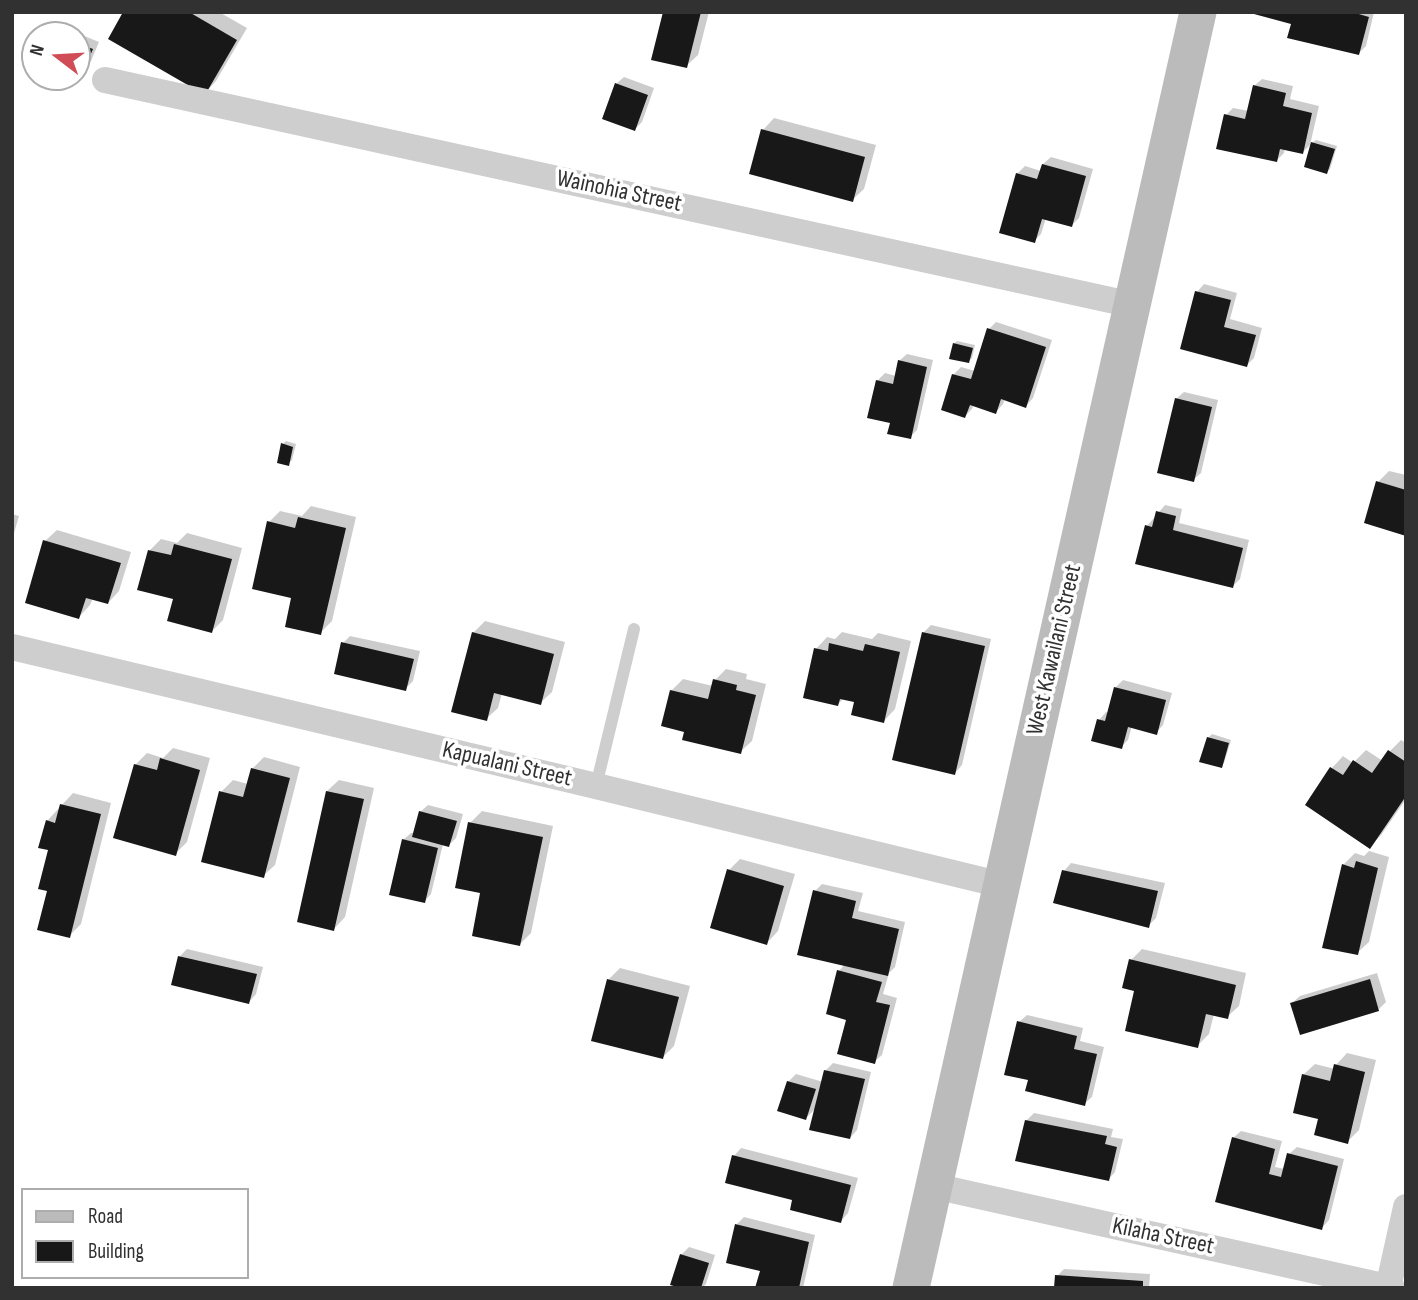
<!DOCTYPE html>
<html>
<head>
<meta charset="utf-8">
<style>
	body { margin:0 }
	#map { position:relative; width:1418px; height:1300px; overflow:hidden; background:#fff; font-family:"Sofia Sans Condensed",sans-serif }
	canvas { display:block }
	.frame { position:absolute; inset:0; border:14px solid #313131; pointer-events:none }
	.legend { position:absolute; left:21px; top:1188px; width:228px; height:91px; box-sizing:border-box; background:#fff; border:2px solid #adadad; margin:0; padding:9px 12px; list-style:none; font-size:21px; color:#313131 }
	.legend li { display:flex; align-items:center; gap:14px; height:35px }
	.legend b { width:35px; border:2px solid #adadad }
	.north { position:absolute; left:21px; top:21px; width:70px; height:70px; box-sizing:border-box; background:#fff; border:2px solid #adadad; border-radius:50%; rotate:287deg; font-size:19px; font-weight:700; line-height:28px; text-align:center; color:#313131 }
	.north::after { content:''; display:block; margin:auto; width:24px; height:32px; background:#d04c57; clip-path:polygon(50% 0,100% 100%,50% 72%,0 100%) }
</style>
</head>
<body>
<div id="map">
<canvas width="1418" height="1300"></canvas>
<div class="frame"></div>
<ul class="legend">
<li><b style="height:9px;background:#bbb"></b>Road</li>
<li><b style="height:19px;background:#181818"></b>Building</li>
</ul>
<div class="north">N</div>
</div>
<script>
const context = document.querySelector('canvas').getContext('2d');
context.lineJoin = 'round';
function paint(path, color) {
  context.fillStyle = color;
  context.fill(path, 'evenodd');
}
function stroke(path, color, width, dash) {
  context.strokeStyle = color;
  context.lineWidth = width;
  context.lineCap = dash ? 'butt' : 'round';
  context.setLineDash(dash || []);
  context.stroke(path);
}
function write(font, color, halo, rows, align = 'center') {
  context.font = font + ' "Sofia Sans Condensed",sans-serif';
  context.lineWidth = 7;
  context.setLineDash([]);
  context.textBaseline = 'middle';
  context.strokeStyle = halo;
  context.fillStyle = color;
  for (const [text, x, y, turn = 0] of rows) {
    context.save();
    context.translate(x, y);
    context.rotate((+turn || 0) * Math.PI / 180);
    context.textAlign = isNaN(turn) ? turn : align;
    if (halo) context.strokeText(text, 0, 0);
    context.fillText(text, 0, 0);
    context.restore();
  }
}
const shadow = new Path2D(`
	M125 12H219L247 28 216 81 205 93Z
	M665 12H709L698 55 686 66Z
	M1256 12H1374L1366 46 1359 53 1293 22Z
	M65 28 99 42 91 61 84 68 77 65V35H57Z
	M624 77 654 88 642 122 635 129 616 84Z
	M1262 79 1293 86 1290 99 1319 106 1310 145 1303 152 1285 148 1284 153 1277 160 1226 115 1233 108 1249 111 1254 86Z
	M774 118 876 145 864 189 852 200 763 130Z
	M1316 140 1337 146 1330 169 1327 172 1312 143Z
	M1051 157 1093 169 1079 218 1072 225 1046 218 1041 234 1034 241 1017 174 1025 166 1041 171 1043 164Z
	M1204 284 1237 293 1230 319 1262 328 1254 358 1247 365 1197 292Z
	M996 322 1052 340 1033 398 1026 406 1005 399 1003 404 996 412 974 404 972 409 965 416 943 409 954 374 961 367 975 371 989 329Z
	M957 341 975 345 972 358 969 361 954 344Z
	M907 354 933 360 917 430 910 437 892 421 877 381 885 373 896 376 899 361Z
	M1184 392 1218 400 1201 473 1193 480 1176 399Z
	M286 441 296 444 292 460 288 464 283 444Z
	M1389 471 1406 475V534L1378 482Z
	M1165 505 1182 509 1179 523 1249 540 1240 579 1233 586 1147 526Z
	M311 506 356 517 332 621 320 633 294 597 269 522 280 511 302 516Z
	M12 514 19 516 12 540Z
	M57 530 131 552 119 591 108 603 93 598 90 605 79 617 45 541Z
	M187 533 242 548 223 620 211 632 175 598 150 550 161 539 177 543Z
	M485 621 565 642 552 692 540 703 502 693 498 708 486 719 473 633Z
	M931 625 991 639 962 765 955 773 924 632Z
	M842 632 872 639 878 633 911 641 895 709 884 721 856 700 844 698 838 704 816 649 827 637 835 639Z
	M350 636 420 651 413 681 405 689 343 643Z
	M726 669 747 674 746 679 766 684 752 741 740 752 671 691 683 679 713 686 715 680Z
	M1123 680 1172 693 1163 725 1156 733 1132 726 1128 740 1121 747 1099 720 1106 712 1109 713 1115 688Z
	M1212 734 1231 740 1224 763 1221 766 1208 738Z
	M1401 740 1406 743V799L1381 835 1370 847 1307 805 1332 768 1343 756 1353 763 1366 750 1383 761 1390 751Z
	M173 748 210 758 187 842 175 854 135 765 147 753 163 758Z
	M264 757 300 767 275 865 263 876 221 792 233 780 248 784 252 769Z
	M339 780 374 788 345 917 334 929 327 791Z
	M73 793 111 803 81 924 69 936 49 890 50 849 47 821Z
	M428 805 463 814 456 838 449 845 443 844 431 894 424 902 403 840 411 833H414L420 812Z
	M482 811 553 826 531 933 519 945 483 892 470 823Z
	M1369 851 1389 857 1369 942 1357 953 1343 865 1355 853 1364 856Z
	M740 859 795 874 778 931 767 943 729 870Z
	M1071 863 1165 883 1156 918 1148 926 1064 871Z
	M822 884 863 893 858 911 905 922 895 967 889 973 883 994 897 998 882 1055 874 1062 848 1018 839 971 845 964 815 891Z
	M187 949 263 967 256 994 249 1002 180 956Z
	M1142 949 1246 973 1239 1006 1227 1017 1214 1014 1209 1034 1197 1046 1137 990 1131 960Z
	M620 968 690 986 674 1046 663 1057 609 979Z
	M1377 973 1386 1002 1378 1010 1292 1003 1300 996Z
	M1027 1015 1083 1028 1080 1041 1104 1047 1092 1097 1084 1104 1030 1079 1019 1022Z
	M1347 1053 1376 1060 1359 1130 1347 1142 1320 1118 1303 1075 1315 1064 1335 1069 1336 1065Z
	M833 1063 871 1072 857 1130 850 1138 817 1107 806 1118 788 1082 796 1074 823 1082 826 1070Z
	M1034 1113 1113 1129 1111 1137 1123 1139 1115 1172 1108 1180 1026 1121Z
	M1241 1131 1282 1141 1275 1167 1285 1169 1289 1154 1297 1147 1344 1159 1329 1220 1322 1228 1233 1138Z
	M741 1148 858 1178 848 1213 841 1221 734 1156Z
	M744 1217 815 1235 803 1288H757L762 1270 729 1261 737 1224Z
	M689 1247 715 1255 706 1284 702 1288H687L681 1255Z
	M1064 1269 1150 1274 1149 1288H1056L1057 1276Z`);
const building = new Path2D(`
	M123 12H189L237 40 205 95 108 39Z
	M663 12H701L687 68 651 60Z
	M1254 12H1352L1369 17 1359 55 1287 38 1291 24 1254 14Z
	M77 43 93 49 84 70 77 67Z
	M615 83 648 95 635 131 602 119Z
	M1253 85 1286 93 1283 106 1312 113 1303 154 1280 149 1277 162 1216 149 1224 114 1245 119Z
	M761 129 865 157 853 202 749 174Z
	M1311 142 1335 149 1327 174 1304 167Z
	M1042 164 1086 176 1072 227 1042 219 1035 243 999 233 1016 173 1037 179Z
	M1195 291 1231 300 1224 327 1256 335 1247 367 1180 349Z
	M987 328 1046 347 1026 408 1001 399 996 414 970 405 965 418 941 410 952 374 971 379Z
	M953 343 973 348 969 363 949 359Z
	M898 360 927 367 911 439 887 434 890 423 867 418 876 380 893 384Z
	M1175 398 1212 407 1194 482 1157 473Z
	M281 443 293 447 289 466 277 463Z
	M1376 481 1406 490V536L1364 523Z
	M1156 511 1176 516 1173 530 1243 548 1233 588 1135 564 1145 525 1152 527Z
	M298 517 346 528 321 635 285 627 291 598 252 589 267 521 295 528Z
	M43 540 121 563 108 604 86 598 79 619 25 603Z
	M174 544 232 559 212 633 167 621 173 599 137 590 148 550 171 555Z
	M472 632 554 654 541 705 494 693 487 721 451 712Z
	M922 632 985 646 955 775 892 760Z
	M341 642 414 659 406 691 334 674Z
	M829 643 863 651 865 644 900 652 884 723 851 715 854 702 840 699 838 706 803 698 814 648 828 651Z
	M713 679 737 685 736 690 756 695 741 754 682 740 684 732 661 726 670 690 708 699Z
	M1114 687 1166 700 1157 735 1128 727 1122 749 1091 741 1097 719 1105 721Z
	M1207 737 1229 743 1222 768 1199 762Z
	M1388 750 1406 762V796L1370 849 1305 805 1330 767 1343 775 1353 760 1372 773Z
	M160 758 200 770 176 856 113 838 134 764 157 770Z
	M251 768 290 778 264 878 201 862 219 791 243 797Z
	M326 791 364 799 334 931 297 922Z
	M60 804 101 814 70 938 37 930 47 891 38 889 48 850 38 848 46 820 55 823Z
	M419 811 457 821 449 847 412 837Z
	M468 822 543 837 520 946 472 936 480 893 455 888Z
	M402 839 438 848 425 903 389 895Z
	M1356 861 1378 868 1358 955 1322 948 1342 864 1354 868Z
	M727 869 784 886 767 945 710 928Z
	M1062 870 1158 891 1149 928 1053 903Z
	M813 890 856 901 852 918 899 929 888 976 797 955Z
	M178 956 257 974 249 1004 171 985Z
	M1129 959 1236 985 1228 1019 1206 1014 1198 1048 1125 1031 1134 991 1122 988Z
	M837 970 882 982 876 1002 890 1005 875 1064 837 1054 846 1020 826 1014Z
	M607 979 679 997 663 1059 591 1041Z
	M1370 979 1379 1011 1300 1035 1290 1003Z
	M1017 1021 1077 1036 1074 1049 1097 1054 1085 1106 1025 1091 1028 1080 1004 1075Z
	M1334 1064 1365 1072 1348 1144 1314 1135 1318 1119 1293 1113 1302 1074 1330 1081Z
	M824 1070 865 1079 850 1139 809 1130Z
	M787 1081 816 1089 806 1120 777 1111Z
	M1025 1120 1107 1136 1105 1144 1117 1147 1109 1181 1015 1161Z
	M1232 1137 1275 1149 1269 1174 1281 1177 1287 1153 1338 1166 1322 1230 1215 1202Z
	M732 1155 851 1185 841 1223 790 1210 792 1200 725 1183Z
	M735 1224 809 1242 799 1288H755L760 1271 726 1263Z
	M680 1254 709 1263 701 1288H681L670 1285Z
	M1055 1275 1143 1281V1288H1054Z`);
const lane = new Path2D(`
	M596 786 634 629`);
const street = new Path2D(`
	M105 80 1133 305
	M12 647 596 786 1002 885
	M934 1186 1392 1288
	M1388 1288 1406 1207`);
const secondary = new Path2D(`
	M911 1288 1198 12`);
const streetNames = [
	["Wainohia Street",619,192,12],
	["West Kawailani Street",1055,650,-77],
	["Kapualani Street",507,765,13],
	["Kilaha Street",1163,1237,12]
];
paint(shadow, '#0003');
paint(building, '#181818');
stroke(lane, '#cecece', 12);
stroke(street, '#cecece', 26);
stroke(secondary, '#bbb', 37);
write('24px', '#313131', '#fff', streetNames);
</script>
</body>
</html>
